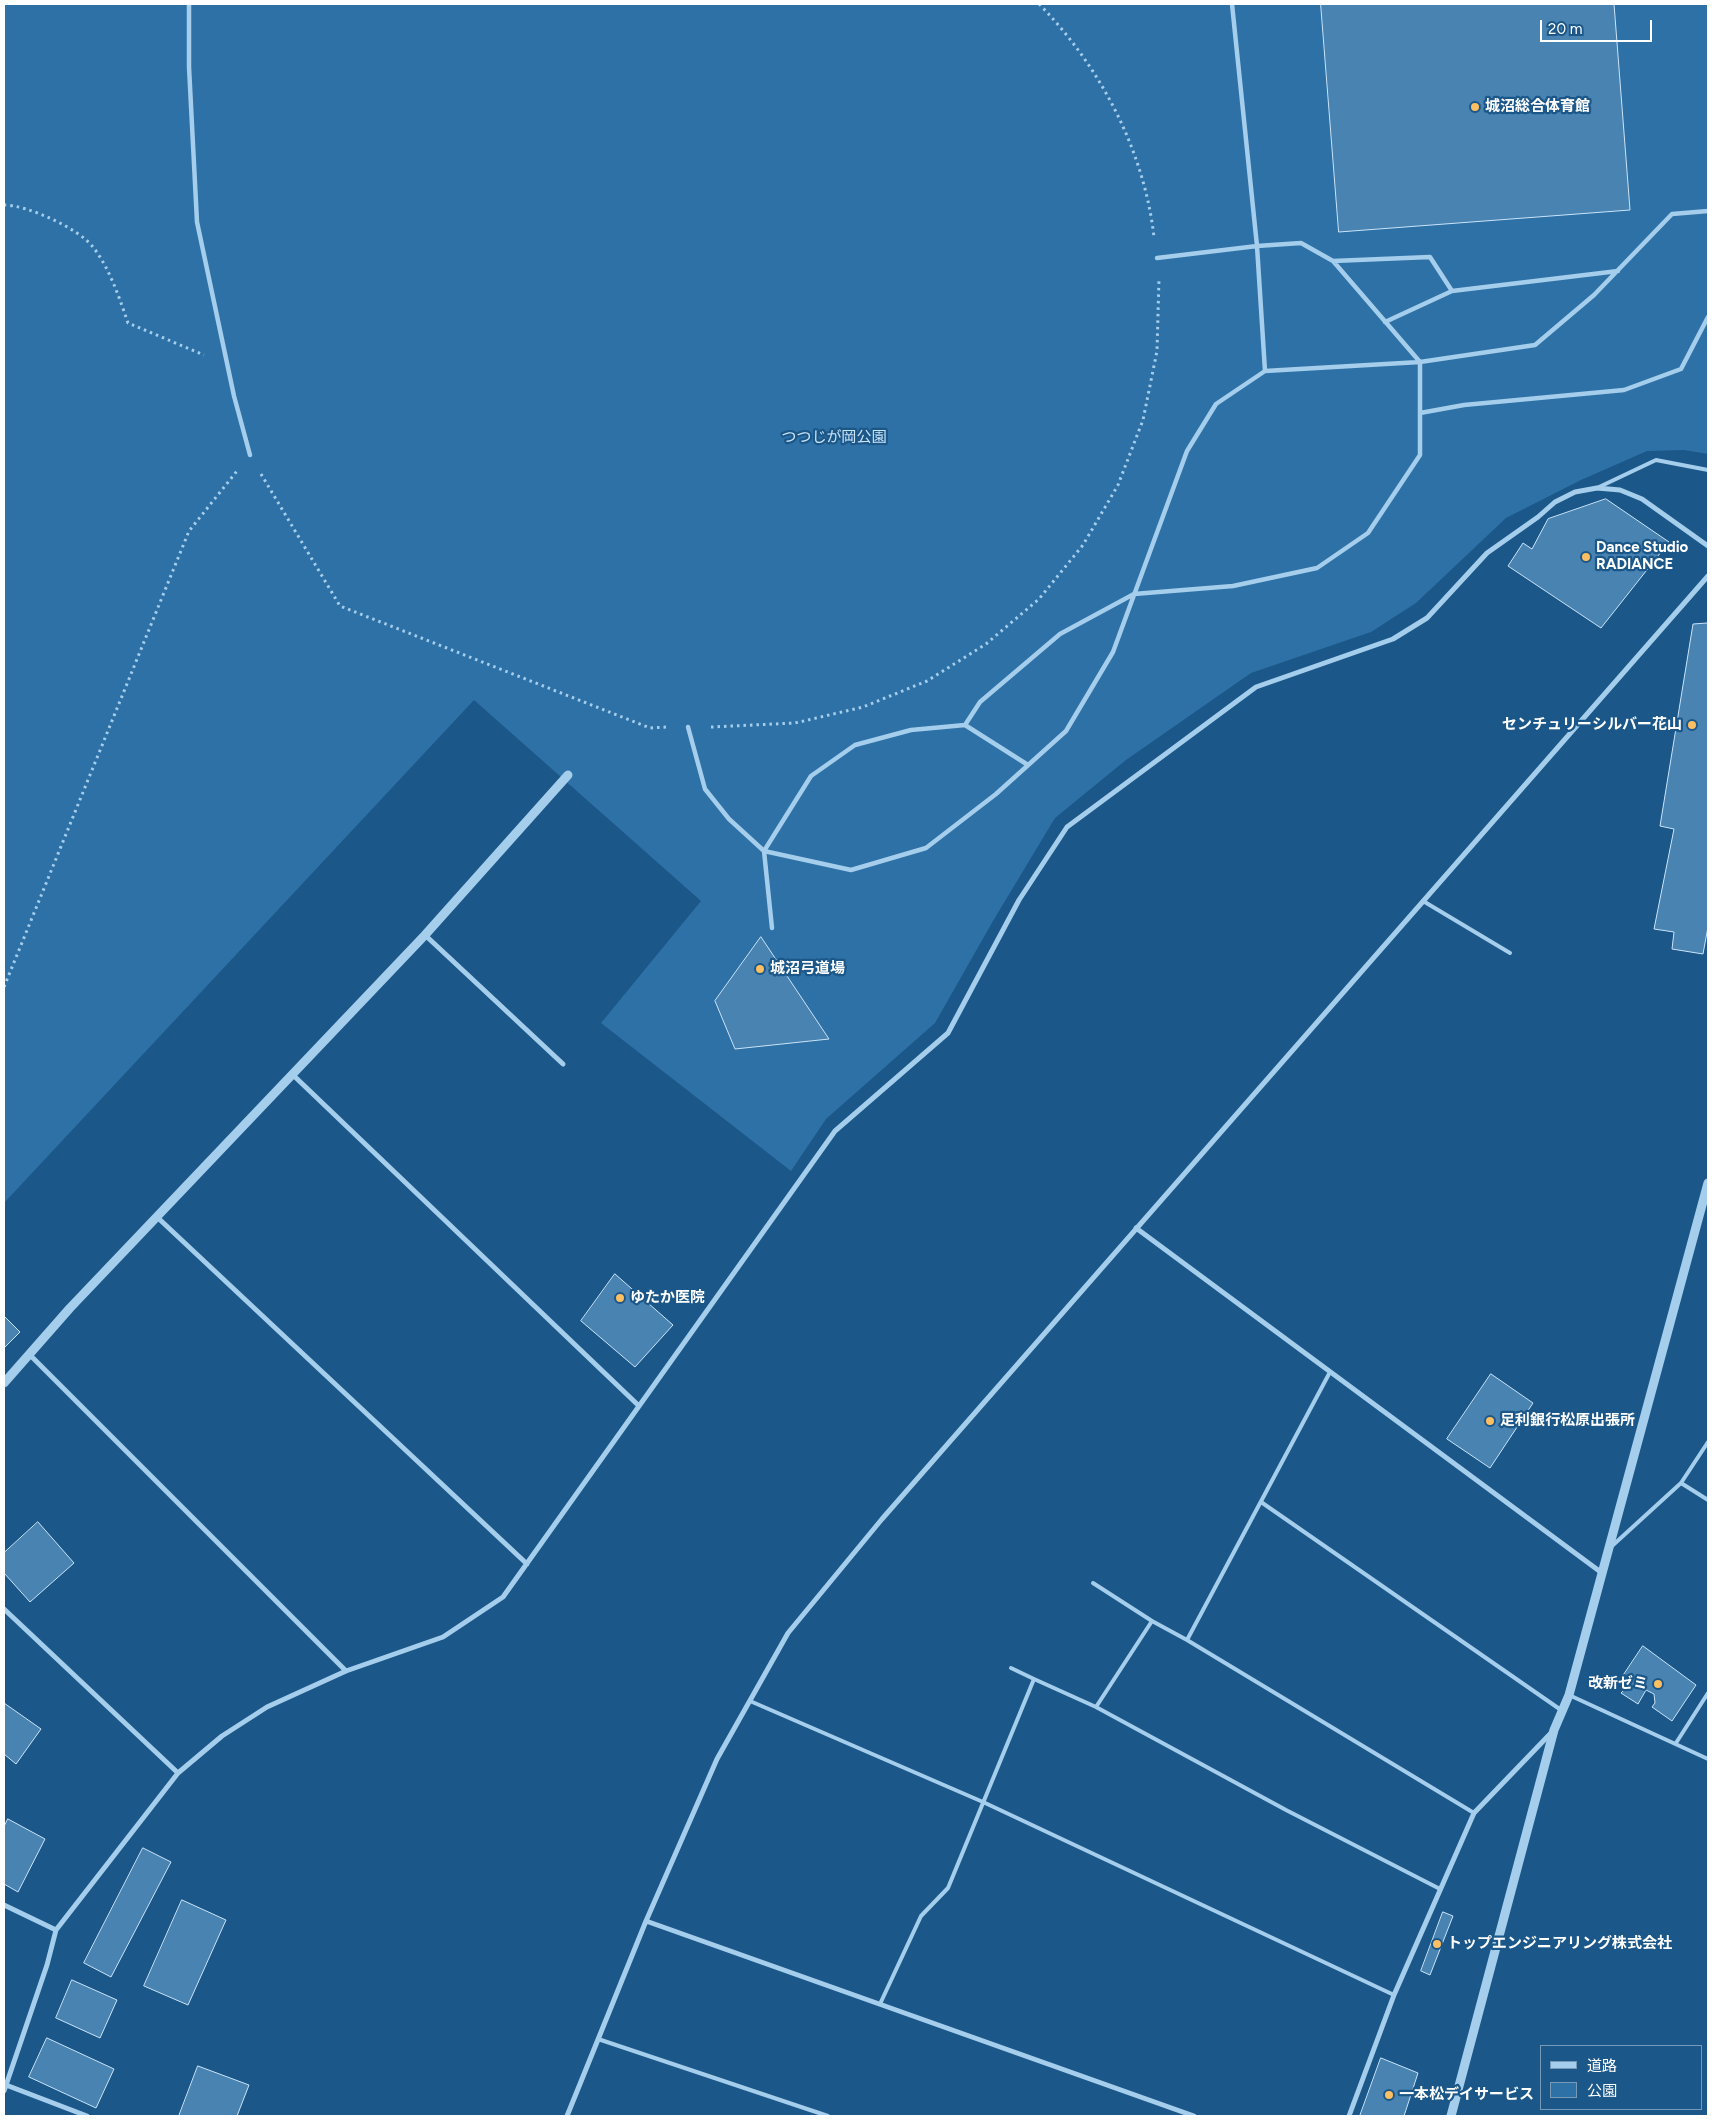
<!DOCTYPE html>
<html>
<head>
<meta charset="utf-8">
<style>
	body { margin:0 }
	#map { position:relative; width:1712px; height:2120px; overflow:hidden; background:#1b5788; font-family:Figtree,"Noto Sans JP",sans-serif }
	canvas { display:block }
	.frame { position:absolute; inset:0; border:5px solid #fff; pointer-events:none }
	.legend { position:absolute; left:1540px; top:2045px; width:162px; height:65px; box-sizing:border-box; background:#1b5788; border:1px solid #769ab8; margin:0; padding:6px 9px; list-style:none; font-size:15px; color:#fff }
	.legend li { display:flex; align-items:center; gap:10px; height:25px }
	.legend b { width:25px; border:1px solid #769ab8 }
	.scale { position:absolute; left:1540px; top:20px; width:112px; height:22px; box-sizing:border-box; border:2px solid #fff; border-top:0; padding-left:6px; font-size:15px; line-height:18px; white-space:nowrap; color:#fff; -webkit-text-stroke:4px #1b5788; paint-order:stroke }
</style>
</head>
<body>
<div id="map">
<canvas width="1712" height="2120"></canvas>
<div class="frame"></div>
<ul class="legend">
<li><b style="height:6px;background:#a5cdec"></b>道路</li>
<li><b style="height:14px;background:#2e71a6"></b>公園</li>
</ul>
<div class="scale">20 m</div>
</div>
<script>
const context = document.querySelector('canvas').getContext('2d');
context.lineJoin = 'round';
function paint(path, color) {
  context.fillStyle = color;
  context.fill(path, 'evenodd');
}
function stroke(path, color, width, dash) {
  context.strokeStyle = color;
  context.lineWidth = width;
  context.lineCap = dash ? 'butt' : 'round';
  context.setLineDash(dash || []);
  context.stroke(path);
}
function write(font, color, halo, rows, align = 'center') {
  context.font = font + ' Figtree,"Noto Sans JP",sans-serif';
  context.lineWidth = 4.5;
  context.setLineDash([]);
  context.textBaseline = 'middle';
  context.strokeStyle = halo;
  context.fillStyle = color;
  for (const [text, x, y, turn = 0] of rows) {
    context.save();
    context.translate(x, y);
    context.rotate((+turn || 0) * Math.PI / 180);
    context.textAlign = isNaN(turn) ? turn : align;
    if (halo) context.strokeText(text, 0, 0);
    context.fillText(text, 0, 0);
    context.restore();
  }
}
const green = new Path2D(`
	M4 4H1708V454L1684 450 1647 451 1581 480 1506 518 1416 603 1371 632 1251 673 1126 760 1055 818 993 921 935 1023 826 1119 791 1171 601 1023 701 901 474 700 4 1203Z`);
const building = new Path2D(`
	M1321 4H1614L1630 210 1339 232Z
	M1606 499 1669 542 1601 628 1508 566 1523 543 1532 549 1548 519Z
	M1708 618V927L1703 954 1672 949 1674 932 1654 929 1674 829 1660 826 1693 624 1707 623Z
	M761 937 829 1039 735 1049 715 1001Z
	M615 1274 673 1325 635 1367 581 1321Z
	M4 1316 20 1332 4 1348Z
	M1491 1374 1533 1403 1490 1468 1447 1439Z
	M38 1522 74 1563 30 1602 4 1573V1553Z
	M1643 1646 1696 1685 1672 1721 1652 1707 1655 1703 1654 1694 1646 1690 1638 1704 1621 1693 1627 1687 1619 1682Z
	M4 1703 41 1729 16 1764 4 1754Z
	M8 1819 45 1839 18 1892 4 1884V1827Z
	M143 1848 171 1862 111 1977 84 1963Z
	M182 1900 226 1920 188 2005 144 1986Z
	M1443 1912 1453 1916 1430 1975 1421 1971Z
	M72 1980 117 2000 100 2038 56 2018Z
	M47 2038 114 2069 96 2108 29 2077Z
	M1381 2058 1418 2073 1404 2116H1360Z
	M198 2066 249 2085 237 2116H179Z`);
const path = new Path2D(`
	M1039 4C1100 66 1144 150 1154 237
	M4 205C27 205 78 228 93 247 110 269 119 297 128 323L204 355
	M261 474 340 606 650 728 668 727
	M711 727 795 723 863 707 927 681 986 644 1039 599 1083 545 1118 485 1143 420 1157 351 1159 278
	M4 987 189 531 237 471`);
const service = new Path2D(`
	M1597 488 1656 460 1708 470
	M1423 901 1510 953
	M1681 1483 1708 1500
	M1261 1502 1561 1710
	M1612 1546 1681 1483 1708 1442
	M1093 1583 1152 1621
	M1187 1640 1474 1813
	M1011 1668 1034 1679
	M1569 1695 1708 1759
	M750 1701 983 1802 1394 1995
	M1096 1707 1286 1810 1440 1889
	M1676 1743 1708 1693
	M880 2004 921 1916 948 1888 1034 1679 1096 1707 1152 1621 1187 1640 1330 1372
	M598 2039 828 2116`);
const pedestrian = new Path2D(`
	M189 4V67L197 222 234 396 250 455
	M1232 4 1257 246 1265 371
	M1157 258 1257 246 1301 243 1333 261 1430 257 1452 291 1618 271
	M1333 261 1420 362V413
	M1385 322 1452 291
	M965 725 1028 765
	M688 727 705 789 729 819 764 851 851 870 926 848 996 794 1066 731 1113 652 1187 451 1216 404 1265 371 1420 362 1535 345 1594 295 1672 214 1708 211
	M772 928 764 851 811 776 855 745 911 730 965 725 980 702 1060 634 1134 594 1233 586 1317 568 1368 533 1420 455V413L1464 405 1624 390 1681 369 1708 317`);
const minor = new Path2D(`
	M425 935 563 1064
	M292 1074 638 1405
	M157 1217 527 1564
	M1136 1228 1602 1573
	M29 1354 346 1671
	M4 1609 178 1773
	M4 1905 56 1930
	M646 1921 1194 2116
	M6 2085 87 2116
	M4 2091 47 1965 56 1930 178 1773 222 1736 267 1707 346 1671 443 1637 503 1597 835 1131 948 1033 1019 900 1067 827 1256 687 1393 639 1427 618 1487 553 1538 517 1555 502 1575 492 1597 488 1620 490 1642 499 1708 546
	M567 2116 646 1921 717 1759 788 1633 882 1519 1708 576
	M1349 2116 1394 1995 1474 1813 1551 1733`);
const tertiary = new Path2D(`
	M4 1383 70 1308 425 935 568 775
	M1451 2116 1554 1730 1569 1695 1708 1183`);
const markers = [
	[1475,107,5,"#fdbf61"],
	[1586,557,5,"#fdbf61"],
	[1692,725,5,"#fdbf61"],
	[760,969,5,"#fdbf61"],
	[620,1298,5,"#fdbf61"],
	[1490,1421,5,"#fdbf61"],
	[1658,1684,5,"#fdbf61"],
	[1437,1944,5,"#fdbf61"],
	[1389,2095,5,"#fdbf61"]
];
const poiNames = [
	["城沼総合体育館",1485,107],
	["Dance Studio",1596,548],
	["RADIANCE",1596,565],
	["センチュリーシルバー花山",1682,725,"right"],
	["城沼弓道場",770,969],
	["ゆたか医院",630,1298],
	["足利銀行松原出張所",1500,1421],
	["改新ゼミ",1648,1684,"right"],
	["トップエンジニアリング株式会社",1447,1944],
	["一本松デイサービス",1399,2095]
];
const parkNames = [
	["つつじが岡公園",834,438]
];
paint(green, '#2e71a6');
paint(building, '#4883b2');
stroke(building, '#cae4f9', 1);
stroke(path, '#a5cdec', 3, [2.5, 4]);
stroke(service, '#a5cdec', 4);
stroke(pedestrian, '#a5cdec', 4.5);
stroke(minor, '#a5cdec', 5);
stroke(tertiary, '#a5cdec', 9);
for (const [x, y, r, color] of markers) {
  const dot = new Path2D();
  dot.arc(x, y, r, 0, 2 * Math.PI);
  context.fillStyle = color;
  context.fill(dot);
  stroke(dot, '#1b5788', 2);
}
write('bold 15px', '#fff', '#1b5788', poiNames, 'left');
write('15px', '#cae4f9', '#1b5788', parkNames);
</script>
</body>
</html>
